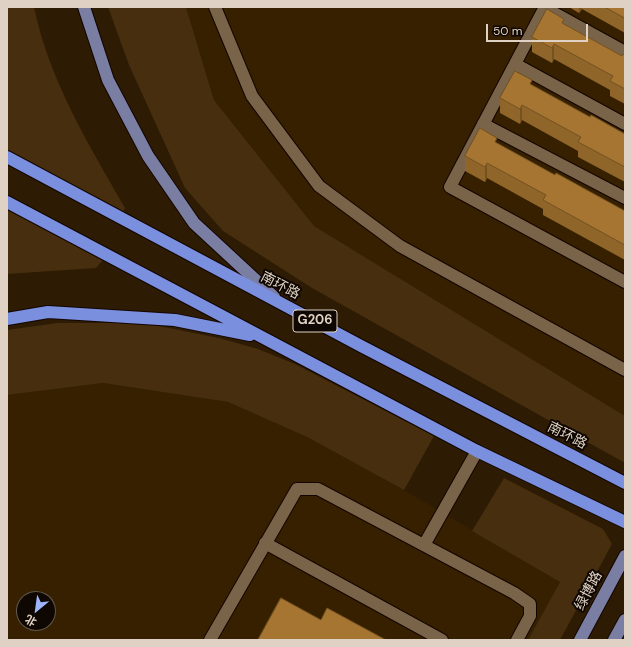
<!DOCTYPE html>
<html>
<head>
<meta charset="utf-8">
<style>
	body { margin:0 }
	#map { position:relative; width:632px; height:647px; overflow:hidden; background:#2d1b03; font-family:"DM Sans","Noto Sans SC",sans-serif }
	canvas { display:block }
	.frame { position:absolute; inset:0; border:8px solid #dfd2c4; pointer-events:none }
	.north { position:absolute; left:16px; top:591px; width:40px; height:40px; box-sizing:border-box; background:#0f0701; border:1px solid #62584f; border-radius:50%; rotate:209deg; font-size:11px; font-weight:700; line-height:16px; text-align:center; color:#dfd2c4 }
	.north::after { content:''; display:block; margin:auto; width:14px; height:18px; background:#9eb4fd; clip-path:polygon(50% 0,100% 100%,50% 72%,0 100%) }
	.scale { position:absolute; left:486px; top:24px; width:102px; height:18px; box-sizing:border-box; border:2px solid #dfd2c4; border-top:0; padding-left:5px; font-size:12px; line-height:14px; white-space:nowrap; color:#dfd2c4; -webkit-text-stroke:3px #0f0701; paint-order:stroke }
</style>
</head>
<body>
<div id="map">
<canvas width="632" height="647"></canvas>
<div class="frame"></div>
<div class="north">北</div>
<div class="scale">50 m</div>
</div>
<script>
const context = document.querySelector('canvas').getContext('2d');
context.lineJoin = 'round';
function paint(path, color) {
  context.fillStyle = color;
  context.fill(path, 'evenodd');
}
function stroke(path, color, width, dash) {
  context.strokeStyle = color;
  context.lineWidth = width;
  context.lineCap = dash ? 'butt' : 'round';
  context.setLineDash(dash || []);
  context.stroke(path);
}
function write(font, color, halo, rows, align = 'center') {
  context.font = font + ' "DM Sans","Noto Sans SC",sans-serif';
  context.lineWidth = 4;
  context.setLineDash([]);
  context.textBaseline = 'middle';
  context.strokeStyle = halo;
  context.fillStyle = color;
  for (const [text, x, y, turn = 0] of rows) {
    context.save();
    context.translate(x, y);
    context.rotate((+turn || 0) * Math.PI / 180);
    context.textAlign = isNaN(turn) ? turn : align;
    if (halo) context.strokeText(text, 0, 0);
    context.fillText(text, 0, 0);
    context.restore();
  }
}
const built = new Path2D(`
	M186 7H625V416L314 226 214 100Z
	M103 383 228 402 307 437 404 490 560 582 528 640H7V395ZM24 599H48V623H24Z`);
const green = new Path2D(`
	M7 7H34C49 80 89 145 125 208L123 213 7 152Z
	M108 7H186L214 100 314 226 625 416V463L312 288 223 231 185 188 129 65Z
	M7 209 103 260 96 268 7 274Z
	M57 323H144L219 338 258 349 295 364 434 436 404 490 307 437 228 402 103 383 7 395V330Z
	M504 478 603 529 612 544 560 640H528L560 582 472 531Z`);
const minor = new Path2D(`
	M215 7 252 96 319 186 400 246 625 370
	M545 7 450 187 625 282
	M545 8 625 52
	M515 64 625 124
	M483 124 625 198
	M265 543 442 640
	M424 545 477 451
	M210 640 297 489H318L514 593 530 604V616L517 640`);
const major = new Path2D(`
	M84 7 108 80 148 156 194 223 274 297
	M580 640 625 556
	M614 640 625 620`);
const highway = new Path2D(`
	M7 157 361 346 625 483
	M7 202 477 451 625 522
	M7 319 48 312 175 320 250 335`);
const wall = new Path2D(`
	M569 7H625V33L582 9 579 13Z
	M564 24 622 56 625 55V104L610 96V90L554 59 552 63 532 52V37Z
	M532 85 590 117 625 134V182L578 157V151L522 120 520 124 500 113V98Z
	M497 143 555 175 625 211V260L543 215V209L487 178 485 182 465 171V156Z`);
const shadedWall = new Path2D(`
	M579 7H582V9L579 13Z
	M554 44V59L552 63V48Z
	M522 105V120L520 124V109Z
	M487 163V178L485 182V167Z`);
const building = new Path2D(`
	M605 7H625V18Z
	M547 9 564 19 562 23 622 56 623 54 625 55V89L610 81 613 76 554 44 552 48 532 37Z
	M515 71 532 80 530 84 590 117 591 115 625 134V167L578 142 581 137 522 105 520 109 500 98Z
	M480 128 497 138 495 142 555 175 556 173 625 211V245L543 200 546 195 487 163 485 167 465 156Z
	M281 598 321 620 327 608 386 640H258Z`);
const shields = [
	[315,321,44]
];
const shieldNames = [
	["G206",315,321]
];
const streetNames = [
	["南环路",280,286,28],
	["南环路",567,436,27],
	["绿博路",589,591,-62]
];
paint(built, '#362000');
paint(green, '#462e0e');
stroke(minor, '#140500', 14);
stroke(major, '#140500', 14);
stroke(highway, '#140500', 14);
stroke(minor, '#79644a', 12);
stroke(major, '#7a7ea3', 12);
stroke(highway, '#7a8fde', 12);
paint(wall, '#8f652a');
paint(shadedWall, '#745222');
paint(building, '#a67531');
stroke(building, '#745222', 1);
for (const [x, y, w] of shields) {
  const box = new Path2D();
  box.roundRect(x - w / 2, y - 11, w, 22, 3);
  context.fillStyle = '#0f0701';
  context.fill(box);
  stroke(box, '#dfd2c4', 1);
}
write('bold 13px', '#dfd2c4', null, shieldNames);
write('14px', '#dfd2c4', '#0f0701', streetNames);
</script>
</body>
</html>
